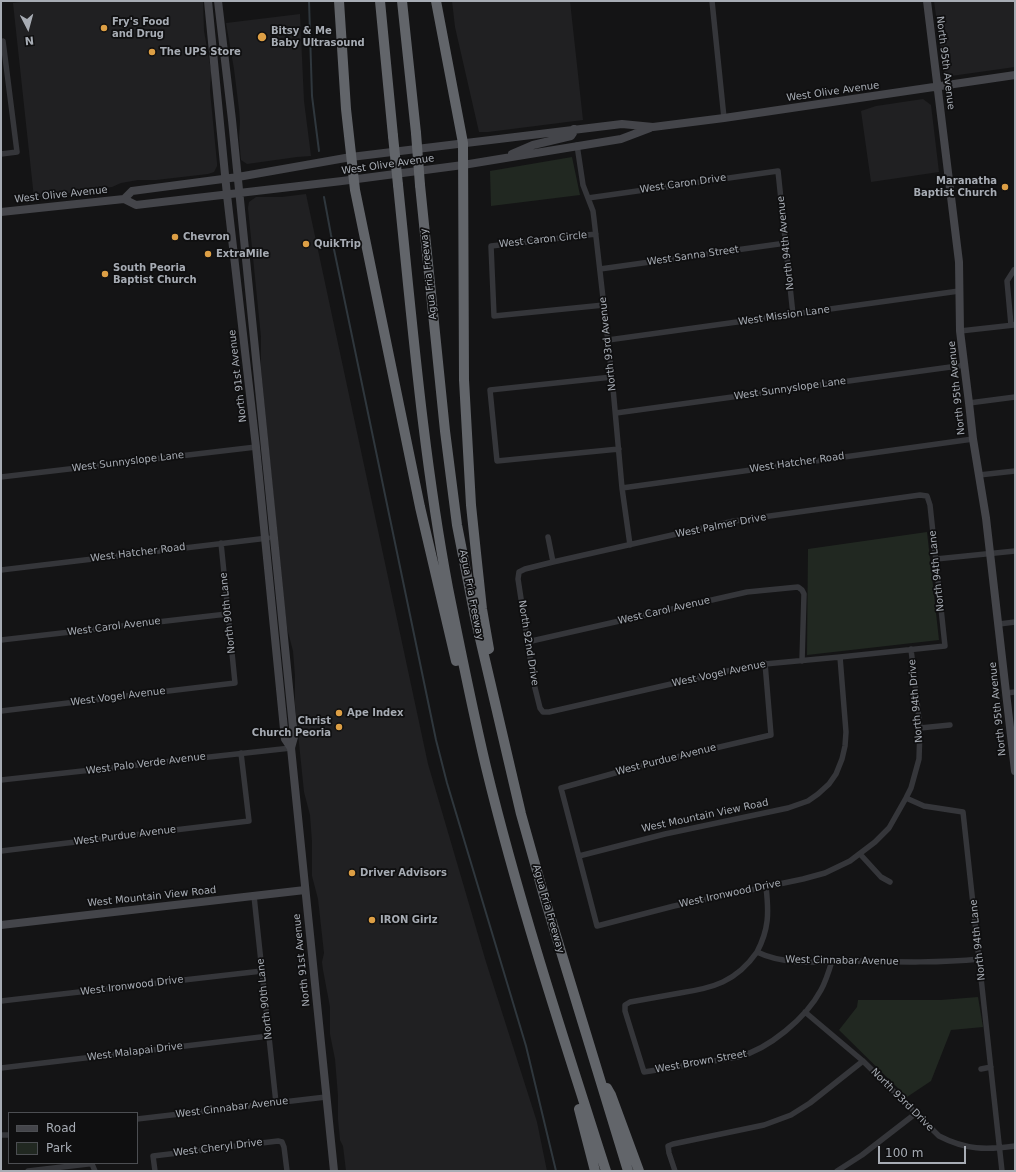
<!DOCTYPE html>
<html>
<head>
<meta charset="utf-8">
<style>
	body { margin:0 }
	#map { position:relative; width:1016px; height:1172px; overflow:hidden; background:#141415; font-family:"DejaVu Sans",sans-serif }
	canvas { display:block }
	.frame { position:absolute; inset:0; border:2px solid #a7acb4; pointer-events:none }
	.legend { position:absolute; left:8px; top:1112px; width:130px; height:52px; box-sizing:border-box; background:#0f0f10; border:1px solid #4c4e52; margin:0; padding:5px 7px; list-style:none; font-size:12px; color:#a7acb4 }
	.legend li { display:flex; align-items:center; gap:8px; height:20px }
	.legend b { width:20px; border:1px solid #4c4e52 }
	.north { position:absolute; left:8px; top:8px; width:40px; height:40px; -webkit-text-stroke:3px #0f0f10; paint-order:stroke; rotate:174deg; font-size:11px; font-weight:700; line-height:16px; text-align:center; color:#a7acb4 }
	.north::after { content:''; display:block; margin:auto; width:14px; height:18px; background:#a7acb4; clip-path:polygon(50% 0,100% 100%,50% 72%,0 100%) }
	.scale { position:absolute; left:878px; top:1146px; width:88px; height:18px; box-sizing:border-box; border:2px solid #a7acb4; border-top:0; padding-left:5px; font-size:12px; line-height:14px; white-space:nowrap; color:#a7acb4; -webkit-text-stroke:3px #0f0f10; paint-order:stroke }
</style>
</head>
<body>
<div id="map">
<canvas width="1016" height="1172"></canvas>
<div class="frame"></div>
<ul class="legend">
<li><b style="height:5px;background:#44454a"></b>Road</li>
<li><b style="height:11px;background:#212821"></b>Park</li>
</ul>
<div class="north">N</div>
<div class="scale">100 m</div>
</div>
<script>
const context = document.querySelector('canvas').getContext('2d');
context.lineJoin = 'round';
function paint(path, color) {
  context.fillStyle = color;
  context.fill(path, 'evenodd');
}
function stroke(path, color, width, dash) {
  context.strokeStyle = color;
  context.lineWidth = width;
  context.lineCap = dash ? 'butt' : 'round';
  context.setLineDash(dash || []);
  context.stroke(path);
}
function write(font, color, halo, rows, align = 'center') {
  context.font = font + ' "DejaVu Sans",sans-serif';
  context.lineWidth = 3.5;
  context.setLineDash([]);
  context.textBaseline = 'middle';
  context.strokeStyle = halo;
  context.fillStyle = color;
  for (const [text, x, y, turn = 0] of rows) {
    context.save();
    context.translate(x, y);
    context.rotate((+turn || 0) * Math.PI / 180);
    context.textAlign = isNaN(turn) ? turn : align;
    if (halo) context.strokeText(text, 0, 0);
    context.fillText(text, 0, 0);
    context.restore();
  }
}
const built = new Path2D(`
	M28 1H203L204 31 211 70 210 91 217 163V166L214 172 208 174 156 180H138L121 183 112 187 34 198 13 3Z
	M452 1H570L583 120 488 132H479L455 27Z
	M934 1H1015V67L951 76 945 73 943 67Z
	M300 14 304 101 311 156 297 157 247 164 241 160 239 138 240 122 239 109 234 69 226 23Z
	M923 99 931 105 939 172 871 182 861 111 876 106Z
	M306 194 428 764 486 962 537 1122 547 1171H346L343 1146 340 1140 338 1119V1096L335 1059 330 1034V1007L323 970 322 962 324 953 318 899 312 876V842L310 815 304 792 295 704V676L293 651 287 628 283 594 261 369V337L248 208 249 202 256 197H282Z`);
const green = new Path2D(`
	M572 157 580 195 491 206 490 171Z
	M927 532 939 640 807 655 808 549Z
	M978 997 983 1027 951 1030 931 1081 907 1097 839 1030 857 1007 858 1000H941Z`);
const stream = new Path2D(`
	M309 1 312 96 319 151
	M324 197 331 235 436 740 447 783 526 1046 556 1171`);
const street = new Path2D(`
	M712 1 724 118
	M1 42 3 41 17 152 1 154
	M577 145 583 185 593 211 594 219 612 377 622 488 630 545
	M588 198 778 171 793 315
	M596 234 491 246 494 316 604 305
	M600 269 786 243
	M1011 325 1007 281 1014 270
	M960 331 1014 325
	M608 340 959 291
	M612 377 490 390 497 461 619 449
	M969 403 1015 397
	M616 413 965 365
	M979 475 1015 471
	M1 477 256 447
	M622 488 973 439
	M920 495 927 496 930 505 945 646 840 657 754 665 549 712H543L540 708 534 684 518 579 519 572 525 569 553 562 734 521Z
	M548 537 553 562
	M936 559 1015 551
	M1 570 268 538
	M999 624 1015 622
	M1 640 227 614
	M527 642 747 592 798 587 802 590 804 594 802 661
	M765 663 771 735 651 763 561 788 597 926 674 906 803 879 825 873 850 861 875 842 889 828 906 798 911 788 919 759 920 728 911 649
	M1006 693 1015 692
	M1 711 235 683 221 543
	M920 728 950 725
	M1 780 291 748
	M906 798 924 806 963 812 1002 1171
	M1 851 249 821 241 753
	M860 854 881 877 890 882
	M579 856 665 834 788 808 808 801 818 794 829 784 836 774 842 759 845 746 846 732 840 657
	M254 896 276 1103
	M757 952C769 929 769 913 766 887
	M832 961C829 971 826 981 821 990 806 1018 769 1049 738 1057L644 1072 625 1011V1005L630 1002C647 999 663 996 680 993 713 988 736 982 757 952 788 967 826 961 860 961 900 962 940 963 980 959
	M1 1001 262 971
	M805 1012 863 1061 939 1136C966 1150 986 1150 1015 1146
	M1 1068 269 1036
	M981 1069 991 1067
	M137 1119 326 1097
	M1 1135H9
	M28 1171 88 1164H92L95 1171
	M155 1171 153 1156 278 1141 282 1142 284 1147 287 1171
	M675 1171 669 1153 668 1146 673 1144 764 1125 791 1115 810 1103 863 1061
	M837 1171 862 1155 915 1114`);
const secondary = new Path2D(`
	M208 1 227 195 256 447 285 739 291 748
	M218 1 232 120 294 737 291 748 334 1171
	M927 1 959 262 960 331 969 403 973 439 986 518 1015 771
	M512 154 533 145 571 136 573 133 574 129
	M124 199 132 191 238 177 351 157 622 124 653 127 724 118 1015 75
	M1 212 124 199 136 205 342 181 463 165 621 139 650 128
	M1 925 305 890`);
const highway = new Path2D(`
	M339 1 346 109 355 190 420 507 456 661
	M380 1 393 136
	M402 1 416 133
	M436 1 463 143 464 380 471 505 476 553 482 609 489 649
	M398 185C412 320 423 455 448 588 460 648 472 708 486 767 519 903 563 1037 606 1171
	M420 185 445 431 457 525 475 617 521 814 544 896 628 1171
	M607 1088 611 1095 639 1171
	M579 1109 595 1171`);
const highwayBridge = new Path2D(`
	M416 133 420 185
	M393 136 398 185`);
const markers = [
	[104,28,4,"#dd9f45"],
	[262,37,5,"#dd9f45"],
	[152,52,4,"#dd9f45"],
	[1005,187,4,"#dd9f45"],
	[175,237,4,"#dd9f45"],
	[306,244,4,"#dd9f45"],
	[208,254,4,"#dd9f45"],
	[105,274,4,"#dd9f45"],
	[339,713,4,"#dd9f45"],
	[339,727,4,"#dd9f45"],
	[352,873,4,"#dd9f45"],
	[372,920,4,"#dd9f45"]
];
const poiNames = [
	["Fry's Food",112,22],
	["and Drug",112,34],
	["Bitsy & Me",271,31],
	["Baby Ultrasound",271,43],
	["The UPS Store",160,52],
	["Maranatha",997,181,"right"],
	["Baptist Church",997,193,"right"],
	["Chevron",183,237],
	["QuikTrip",314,244],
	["ExtraMile",216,254],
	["South Peoria",113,268],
	["Baptist Church",113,280],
	["Ape Index",347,713],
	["Christ",331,721,"right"],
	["Church Peoria",331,733,"right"],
	["Driver Advisors",360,873],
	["IRON Girlz",380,920]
];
const streetNames = [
	["North 95th Avenue",945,63,83],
	["West Olive Avenue",833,92,-8],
	["West Olive Avenue",388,165,-8],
	["West Caron Drive",683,184,-8],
	["West Olive Avenue",61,195,-6],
	["West Caron Circle",543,240,-6],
	["North 94th Avenue",786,243,-96],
	["West Sanna Street",693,256,-8],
	["Agua Fria Freeway",429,274,-96],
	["West Mission Lane",784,316,-8],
	["North 93rd Avenue",608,344,-96],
	["North 91st Avenue",238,376,-97],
	["North 95th Avenue",957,388,-96],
	["West Sunnyslope Lane",790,389,-8],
	["West Sunnyslope Lane",128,462,-7],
	["West Hatcher Road",797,463,-8],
	["West Palmer Drive",721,526,-11],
	["West Hatcher Road",138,553,-7],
	["North 94th Lane",937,571,-96],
	["Agua Fria Freeway",471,595,79],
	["West Carol Avenue",664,611,-13],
	["North 90th Lane",228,613,-96],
	["West Carol Avenue",114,627,-7],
	["North 92nd Drive",528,643,81],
	["West Vogel Avenue",719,674,-12],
	["West Vogel Avenue",118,697,-7],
	["North 94th Drive",916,701,-95],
	["North 95th Avenue",998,709,-96],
	["West Purdue Avenue",666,760,-14],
	["West Palo Verde Avenue",146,764,-7],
	["West Mountain View Road",705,816,-12],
	["West Purdue Avenue",125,836,-7],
	["West Ironwood Drive",730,894,-12],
	["West Mountain View Road",152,897,-6],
	["Agua Fria Freeway",548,909,74],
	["North 94th Lane",978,940,-96],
	["North 91st Avenue",302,960,-96],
	["West Cinnabar Avenue",842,961,1],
	["West Ironwood Drive",132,986,-7],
	["North 90th Lane",265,999,-96],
	["West Malapai Drive",135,1052,-7],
	["West Brown Street",701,1062,-10],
	["North 93rd Drive",902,1100,45],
	["West Cinnabar Avenue",232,1108,-7],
	["West Cheryl Drive",218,1148,-7]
];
paint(built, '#202022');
paint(green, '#212821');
stroke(stream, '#2f373d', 2);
stroke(street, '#35363a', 5.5);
stroke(secondary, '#44454a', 8);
stroke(highway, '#62656a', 10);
stroke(highwayBridge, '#62656a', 10);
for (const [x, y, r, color] of markers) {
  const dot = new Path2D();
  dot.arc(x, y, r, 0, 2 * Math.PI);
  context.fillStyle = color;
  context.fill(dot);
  stroke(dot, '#0f0f10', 1.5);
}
write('bold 10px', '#a7acb4', '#0f0f10', poiNames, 'left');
write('10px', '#a7acb4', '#0f0f10', streetNames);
</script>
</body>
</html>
